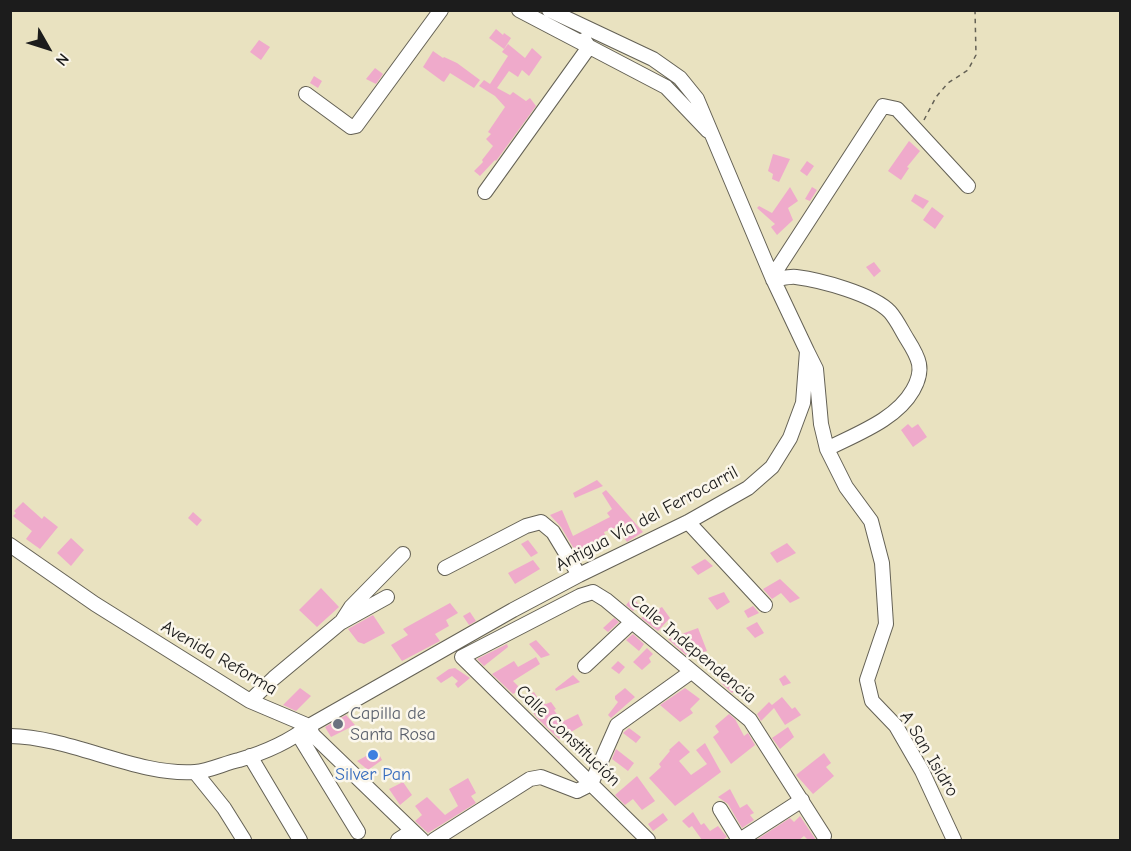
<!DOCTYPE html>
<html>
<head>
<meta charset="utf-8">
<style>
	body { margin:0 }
	#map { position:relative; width:1131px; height:851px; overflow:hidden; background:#e9e2c0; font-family:"Comic Neue",sans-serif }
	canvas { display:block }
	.frame { position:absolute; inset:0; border:12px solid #1c1c1c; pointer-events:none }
	.north { position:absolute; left:18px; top:18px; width:60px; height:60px; -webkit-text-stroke:4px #fbf7ec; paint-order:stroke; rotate:129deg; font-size:16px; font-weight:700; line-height:24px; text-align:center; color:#1c1c1c }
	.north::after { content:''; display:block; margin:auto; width:21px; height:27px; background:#1c1c1c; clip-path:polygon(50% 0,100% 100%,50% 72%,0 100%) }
</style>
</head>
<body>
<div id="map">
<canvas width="1131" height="851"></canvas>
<div class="frame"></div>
<div class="north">N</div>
</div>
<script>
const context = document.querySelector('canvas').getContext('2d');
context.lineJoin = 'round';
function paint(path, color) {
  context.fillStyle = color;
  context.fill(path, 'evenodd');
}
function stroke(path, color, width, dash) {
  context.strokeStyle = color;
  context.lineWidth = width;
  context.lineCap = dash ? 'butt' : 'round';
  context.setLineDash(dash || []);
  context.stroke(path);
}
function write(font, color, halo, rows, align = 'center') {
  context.font = font + ' "Comic Neue",sans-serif';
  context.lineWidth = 5;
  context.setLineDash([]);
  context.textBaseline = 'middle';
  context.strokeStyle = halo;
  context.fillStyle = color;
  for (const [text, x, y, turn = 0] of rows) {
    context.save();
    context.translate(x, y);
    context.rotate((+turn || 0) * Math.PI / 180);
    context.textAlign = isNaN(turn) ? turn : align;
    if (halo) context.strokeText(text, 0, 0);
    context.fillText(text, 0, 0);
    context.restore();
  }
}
const building = new Path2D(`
	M496 29 503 35 504 33 511 38 504 49 489 38Z
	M259 40 270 47 261 60 250 52Z
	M508 44 525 58 532 48 542 57 529 76 522 70 518 77 509 71 497 88 510 95 513 92 526 101 530 98 536 106 496 161 495 160 480 176 474 171 483 162 482 160 493 146 486 139 491 134 488 132 505 107 495 96 479 86 484 80 490 84 508 56 502 52Z
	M433 51 443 58 444 57 457 63 480 80 474 88 450 73 444 82 442 81 423 67Z
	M375 68 383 74 376 84 366 79Z
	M314 76 322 81 318 88 310 83Z
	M909 141 920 151 907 167 909 168 901 180 888 171Z
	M773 154 790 159 779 182 772 179 773 174 768 171Z
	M807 161 814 166 807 176 800 171Z
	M790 187 798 201 788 208 793 220 777 235 771 227 775 224 757 208 759 206 772 213Z
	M812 187 817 190 810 201 805 199Z
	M915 194 929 201 923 209 911 201Z
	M932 207 944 216 935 229 923 220Z
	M874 262 881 271 874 277 866 267Z
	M908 424 912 428 918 424 927 437 913 447 901 430Z
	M597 480 603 486 575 498 573 493Z
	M606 490 643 532 627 542 617 527 604 532 605 535 593 544 598 552 588 558 587 555 580 559 561 527 550 515 562 510 573 536 610 517 607 513 612 509 602 493Z
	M23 502 42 519 44 516 58 527 40 549 26 539 32 531 13 516 16 513 14 511Z
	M193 512 202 520 197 526 188 518Z
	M71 538 84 550 71 566 57 553Z
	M528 540 538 553 531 557 521 544Z
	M787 543 796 553 777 563 770 553Z
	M705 559 713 566 698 575 691 567Z
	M533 560 540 569 515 584 508 573Z
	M780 579 800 598 790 603 781 593 772 599 763 589Z
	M321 588 339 607 317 627 299 610Z
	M724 592 730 602 717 610 708 598Z
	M632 598 639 604 633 611 626 605Z
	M450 603 458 613 446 620 449 626 435 634 440 641 402 661 391 645 408 635 403 629Z
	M753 606 759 613 748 618 744 611Z
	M662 607 670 618 658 631 641 618Z
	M470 612 476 621 469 625 463 616Z
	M373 615 385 633 364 644 358 642 348 629Z
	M614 618 619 622 608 632 603 628Z
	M757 622 764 633 755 638 746 628Z
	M698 628 707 651 687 656 668 639Z
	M633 634 644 644 639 651 626 640Z
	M536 640 550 655 541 658 529 644Z
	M507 644 508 647 484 666 477 659Z
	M647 648 653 654 649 658 651 662 642 670 633 662Z
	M536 657 540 664 513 681 521 689 513 694 492 674 514 661 518 667Z
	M618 661 625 667 619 674 611 668Z
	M455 668 470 678 458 688 455 684 458 681 452 676 441 683 436 678 449 669Z
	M573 675 580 682 556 691 555 689Z
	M728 675 739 686 732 693 720 682Z
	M785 675 791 683 783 686 779 679Z
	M300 688 311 696 296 711 283 705Z
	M625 688 635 697 611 718 608 715 618 702 615 699V696Z
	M685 688 700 699 690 709 693 713 680 722 660 705Z
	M534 692 541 703 546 704 551 702 556 709 554 710 562 722 578 714 583 725 559 739 537 718 523 698Z
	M782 697 792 709 795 707 801 715 785 725 774 708 761 721 757 714 769 702 772 705Z
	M729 714 735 719 744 736 748 733 755 745 731 764 713 737 719 732 715 726Z
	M346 715 355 725 331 737 325 727Z
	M788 727 794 737 780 749 772 738Z
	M629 728 641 737 636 743 623 733Z
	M679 741 690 752 679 761 691 775 707 764 696 750 705 743 721 772 675 806 649 778 661 767 659 764 670 751 669 750Z
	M616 749 634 763 628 771 612 759Z
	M377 750 382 760 368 770 357 761Z
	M824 753 831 763 826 767 834 776 813 794 796 775Z
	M637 776 655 801 642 810 633 799 625 805 615 795Z
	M468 778 476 793 471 796 476 803 428 833 415 821 422 815 415 806 427 797 445 815 458 806 449 789Z
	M403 782 412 795 400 805 389 789Z
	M730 789 740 808 747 804 754 813 750 815 754 820 742 828 728 804 718 797Z
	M693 812 701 825 704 823 710 831 718 826 727 837 722 840H702L692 826 689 828 682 821Z
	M663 813 668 820 653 831 648 824Z
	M800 816 816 840H808L804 836 799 840H756L790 818 794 822Z`);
const path = new Path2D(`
	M924 120 936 97 948 83 968 70 976 55 975 10`);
const minor = new Path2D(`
	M519 10 666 87 708 131
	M306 94 351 127 356 126 441 10
	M485 192 589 47 584 40
	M772 277 883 106 897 109 968 186
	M773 280C781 279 789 276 796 277 820 280 873 294 890 312 897 320 902 331 907 339 919 358 925 369 913 390 896 420 856 434 827 449
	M807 351 816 369 821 424 827 449 846 487 871 521 882 563 886 624 867 680 872 701 896 726 922 771 954 840
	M688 522 765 605
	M10 545 95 604 250 701 309 726 313 735 422 840
	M445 568 526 526 541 522 553 532 579 575
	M342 621 351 607 403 554
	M585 666 632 622
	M250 701 274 678 340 623 387 597
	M298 734 358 832
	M10 736C72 737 136 776 195 772 209 771 225 763 239 760 263 753 290 741 309 726L513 610 579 575 688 522 748 488 772 467 790 438 803 403 807 351 772 277 697 99 680 78 653 59 549 10
	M250 756 300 840
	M195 772 224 808 244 840
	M720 809 739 840
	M398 840 412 831
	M434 840 530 779 541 777 577 791 591 784 617 725 691 672
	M648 840 462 657 580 596 593 592 606 600 750 720 824 836
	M740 840 802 800`);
const markers = [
	[338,724,6,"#6b7280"],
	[373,755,6,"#3f7fe0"]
];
const streetNames = [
	["Antigua Vía del Ferrocarril",647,519,-28],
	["Calle Independencia",693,649,40],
	["Avenida Reforma",219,658,30],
	["Calle Constitución",568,736,44],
	["A San Isidro",929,754,59]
];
const worshipNames = [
	["Capilla de",350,714],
	["Santa Rosa",350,735]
];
const shopNames = [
	["Silver Pan",373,775]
];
paint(building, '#efaacb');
stroke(minor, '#646155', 16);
stroke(path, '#646155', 1.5, [4.5, 4.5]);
stroke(minor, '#fff', 14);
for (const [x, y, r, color] of markers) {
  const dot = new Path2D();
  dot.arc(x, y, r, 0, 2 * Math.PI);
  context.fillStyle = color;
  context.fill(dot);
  stroke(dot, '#fbf7ec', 2);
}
write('18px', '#1c1c1c', '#fbf7ec', streetNames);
write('18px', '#5b616d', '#fbf7ec', worshipNames, 'left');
write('18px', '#366cbe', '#fbf7ec', shopNames);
</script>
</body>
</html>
